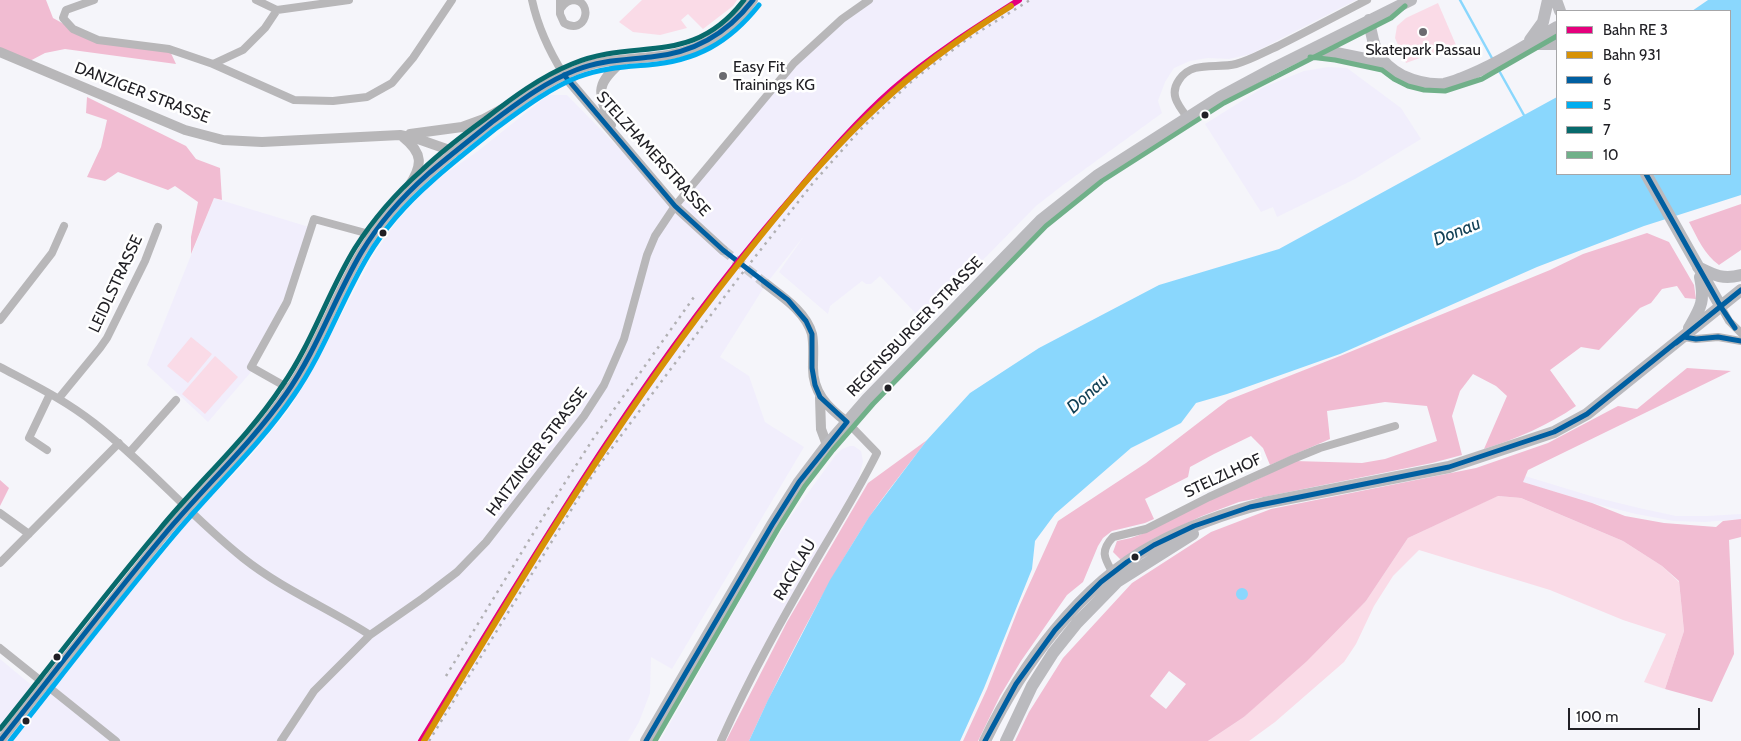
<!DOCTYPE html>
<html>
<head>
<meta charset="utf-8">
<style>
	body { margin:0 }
	#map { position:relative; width:1741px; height:741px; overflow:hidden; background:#f5f5fa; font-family:Cabin,sans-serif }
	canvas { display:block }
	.legend { position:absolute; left:1556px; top:10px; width:175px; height:165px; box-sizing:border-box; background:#fff; border:1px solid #a6a6a8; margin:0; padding:6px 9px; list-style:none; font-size:15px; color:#212025 }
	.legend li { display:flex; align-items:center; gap:10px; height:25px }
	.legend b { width:25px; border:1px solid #a6a6a8 }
	.scale { position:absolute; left:1568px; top:708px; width:132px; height:22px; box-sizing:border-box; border:2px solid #212025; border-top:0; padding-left:6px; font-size:15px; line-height:18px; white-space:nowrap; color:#212025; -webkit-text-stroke:4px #fff; paint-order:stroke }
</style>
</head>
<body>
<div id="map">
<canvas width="1741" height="741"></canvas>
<ul class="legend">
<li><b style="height:6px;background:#e5007d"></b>Bahn RE 3</li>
<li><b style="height:6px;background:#d79206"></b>Bahn 931</li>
<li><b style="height:6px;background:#005fa1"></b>6</li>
<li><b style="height:6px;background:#00adef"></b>5</li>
<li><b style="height:6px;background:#076a6c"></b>7</li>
<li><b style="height:6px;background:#70b089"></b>10</li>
</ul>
<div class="scale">100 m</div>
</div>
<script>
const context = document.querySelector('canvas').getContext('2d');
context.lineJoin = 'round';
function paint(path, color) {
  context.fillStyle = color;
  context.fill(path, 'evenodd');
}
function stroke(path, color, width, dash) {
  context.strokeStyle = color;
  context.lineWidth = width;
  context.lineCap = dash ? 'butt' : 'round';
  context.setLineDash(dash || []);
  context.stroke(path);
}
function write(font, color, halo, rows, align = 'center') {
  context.font = font + ' Cabin,sans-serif';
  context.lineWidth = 5;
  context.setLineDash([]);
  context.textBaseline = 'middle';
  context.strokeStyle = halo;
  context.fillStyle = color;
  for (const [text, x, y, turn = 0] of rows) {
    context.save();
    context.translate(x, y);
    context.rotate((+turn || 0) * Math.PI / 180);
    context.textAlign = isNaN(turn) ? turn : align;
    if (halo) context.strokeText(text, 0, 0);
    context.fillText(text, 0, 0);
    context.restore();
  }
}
const built = new Path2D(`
	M869 0H1356L1251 54 1229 59 1208 58 1190 61 1174 68 1165 82 1158 101 1162 113 1063 185 1036 206 923 321 880 276 871 284H866L862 281 830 306 828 314 779 272 804 236 766 284 720 357 749 376 765 422 804 447 672 669 651 657 650 693 639 722 628 741H0V659L46 697 196 512 246 462 288 411 305 383 374 254 397 221 432 183 478 151 548 95H567L676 206 807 50Z
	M1328 67 1347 68 1401 108 1421 139 1355 179 1277 217 1273 207 1261 212 1205 124 1264 87 1304 71Z
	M214 198 309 227 290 287 247 368 251 372 208 422 147 365Z
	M850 446H854L861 451 863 462 858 480 740 691 716 741H660L759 567 791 516 835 456 842 449Z
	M1525 476 1594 497 1639 508 1676 516H1707L1741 514V519L1705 522 1674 521 1636 514 1592 503 1522 482Z`);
const green = new Path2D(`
	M642 0H737L733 6 703 29 688 14 681 20 687 28 660 35 633 32 619 22Z
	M1438 3 1456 45 1406 63 1395 38 1397 26 1406 18Z
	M191 337 212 354 188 383 167 366Z
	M215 356 238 377 205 414 182 394Z
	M1497 496 1521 498 1623 541 1662 566 1679 582 1684 631 1665 689 1644 682 1666 634 1623 620 1550 590 1419 550 1393 576 1374 606 1356 644 1344 662 1275 722 1249 741H1208L1244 717 1366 601 1408 538Z`);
const forest = new Path2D(`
	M0 0H46L53 18 73 29 98 40 169 49 176 64 65 49 45 53 26 63 0 52Z
	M87 97 186 146 196 159 220 168 222 200 214 198 191 254V237L198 202 175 186 168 190 118 172 105 181 87 177 101 147 107 120 86 113Z
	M1741 204V250L1719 265C1704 254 1698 239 1689 222Z
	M1647 233 1669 242 1694 285 1696 299 1685 298 1677 286 1662 289 1651 303 1640 308 1599 350 1581 347 1550 370 1576 406C1549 425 1516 439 1484 449L1507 396 1496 386 1473 374 1460 391 1452 416 1462 455 1432 463 1239 502 1202 516 1151 540 1121 560 1113 552 1117 541 1131 538 1142 534 1211 499 1254 481 1295 461 1362 463 1385 459 1437 441 1427 406 1385 402 1327 411 1330 439 1270 465 1263 448 1251 436 1214 454 1190 467 1188 477 1145 499 1154 519 1145 523 1112 531 1103 538 1098 546 1083 582 1067 595 1021 661 1000 696 978 741H963L987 689 1019 607 1058 521 1146 463 1228 400 1340 356 1550 270 1583 254Z
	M1687 368 1731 371 1528 470 1523 482 1592 503 1625 516 1664 523 1716 527 1723 521 1741 519V537L1729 540 1734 654 1712 702 1665 689 1684 631 1679 581 1662 566 1623 541 1521 498 1498 496 1408 538 1366 601 1307 661 1244 717 1208 741H1015L1029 712 1063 658 1132 583 1211 532 1271 509 1476 468 1548 443 1618 406 1637 409ZM1169 671 1186 684 1166 709 1150 696Z
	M927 440C908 466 886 492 868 519 823 589 784 665 749 741H726L787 622 868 483Z
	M0 480 9 488 0 506Z`);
const water = new Path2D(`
	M1708 0H1741V195L1644 226 1537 267 1340 354 1227 394 1196 403 1181 423 1131 448 1055 514 1035 541 1032 569 984 688 960 741H749L768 700 830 580 869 517 927 440 970 393 1039 348 1159 285 1279 249 1557 97V174H1730V11H1692Z
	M1236 594a6 6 0 1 1 12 0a6 6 0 1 1-12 0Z`);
const stream = new Path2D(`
	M1460 0 1493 60
	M1497 67 1525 117`);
const tertiaryTunnel = new Path2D(`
	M723 250 766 284`);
const minor = new Path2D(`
	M94 0 66 10 63 18 73 29 98 40 169 49 213 64 294 100 333 101 367 97 392 83 413 58 452 0
	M256 0 277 10 349 0
	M532 0C538 28 549 51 564 75
	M560 0V14L564 23C586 36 594 2 574 0 568 0 564 4 561 8
	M213 64 243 50 265 28 277 10
	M1187 117C1178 105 1169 94 1179 80 1192 60 1216 69 1236 64 1251 60 1264 52 1278 46 1308 31 1338 15 1367 0
	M1721 307 1729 321 1741 333
	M0 320 52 253 64 226
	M1684 337 1696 339 1718 337 1741 341
	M0 367C32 384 65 400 94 423 147 464 191 517 243 558 282 589 328 608 370 635
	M290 389 251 367 287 302 314 219 373 235
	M59 398 100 348 107 338 145 261 158 227
	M47 450 29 438 50 394
	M129 453 176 400
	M0 513 29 534
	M0 563 119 443
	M1114 575C1105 559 1099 552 1113 537L1146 529 1209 497 1293 459 1320 448 1395 426
	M0 648 116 741
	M281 741 314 691 370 635 423 598 457 572 486 542 584 416 604 385 624 339 647 255 655 236 675 206 794 63 842 19 869 0
	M721 741C750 676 785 614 821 552 840 520 860 487 877 453L847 422`);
const tertiary = new Path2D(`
	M0 52 185 130 223 140 262 142 400 135 418 139 455 152
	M564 75 675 206 723 250
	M611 125C598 91 594 85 624 60
	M410 134 462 127 484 119 506 107
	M403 137C423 153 423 165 409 186
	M766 284C783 297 806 312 812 334 814 344 813 355 813 365 812 392 827 407 847 422
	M820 397 821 429 827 445
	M0 741 164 535C205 486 253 443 289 390 318 347 335 297 361 253 389 205 433 168 477 134 513 107 549 76 594 64 613 59 633 59 652 57 694 54 729 35 753 0`);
const primary = new Path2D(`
	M1556 0 1560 11
	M1369 20C1373 46 1377 63 1403 76 1416 82 1430 85 1444 84 1450 83 1457 80 1462 78 1496 65 1526 45 1557 27
	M1530 40 1543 22 1548 0
	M1530 44H1557
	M1311 50 1336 53 1385 63
	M1646 174 1721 307
	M1698 267C1714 275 1723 280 1741 275
	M1689 328C1701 307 1705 302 1700 277
	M646 741 772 525 799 482 827 445 867 399 1041 220 1098 175 1220 97 1274 68 1411 0
	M985 741C1021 666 1080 585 1154 545 1189 526 1226 513 1264 503L1449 467 1554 432 1587 414 1741 290
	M1006 741 1032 686 1053 653 1077 623 1117 582 1193 534`);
const rail = new Path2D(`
	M446 676 550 506 593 439 694 297
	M429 741 597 468 737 280 813 183 861 129 913 80 966 40 1030 0`);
const bus1 = new Path2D(`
	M564 75 675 206 723 250 788 300 806 321 812 334V368L815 385 820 397 847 422 799 482 772 525 646 741
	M1646 174 1721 307 1735 328
	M1676 343 1684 337 1696 339 1718 337 1741 341
	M0 741C55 672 108 602 164 535 204 487 250 445 286 394 317 350 334 299 361 253 379 223 402 197 428 174 449 156 471 139 492 122 519 102 545 82 576 70 600 60 626 60 651 57 694 53 727 34 753 0
	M985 741 1016 684 1055 630 1078 605 1101 582 1127 562 1154 545 1194 526 1250 507 1449 467 1554 432 1587 414 1741 290`);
const bus2 = new Path2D(`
	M10 741C63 674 115 606 170 540 210 491 258 448 294 395 324 352 341 301 368 256 385 227 407 203 432 181 452 163 474 146 495 129 521 110 548 89 578 77 601 68 624 67 648 65 696 61 729 43 759 5`);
const bus3 = new Path2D(`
	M0 729C53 663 104 595 159 530 199 481 247 439 282 386 312 343 328 292 355 248 374 218 396 193 422 170 442 151 463 135 485 119 512 98 540 77 572 64 637 37 692 68 744 0`);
const bus4 = new Path2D(`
	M1310 57 1335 60 1382 70 1394 79 1408 86 1424 90 1445 91 1482 79 1557 36
	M655 741 778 529 805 486 833 450 873 404 1046 226 1102 181 1224 103 1391 18 1405 6`);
const rail1 = new Path2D(`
	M421 741C533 558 641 373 781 210 817 168 852 125 893 89 932 55 975 28 1019 0`);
const rail2 = new Path2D(`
	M424 741C516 587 608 433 718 290 783 206 851 121 936 57 960 39 985 22 1011 6`);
const markers = [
	[1423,32,5,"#6b6b70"],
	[723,76,5,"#6b6b70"],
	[1205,115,4.5,"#212025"],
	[383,233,4.5,"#212025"],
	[888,388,4.5,"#212025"],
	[1135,557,4.5,"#212025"],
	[57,657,4.5,"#212025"],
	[26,721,4.5,"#212025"]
];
const poiNames = [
	["Skatepark Passau",1423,50],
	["Easy Fit",733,67,"left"],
	["Trainings KG",733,85,"left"]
];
const streetNames = [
	["DANZIGER STRASSE",142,93,21],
	["STELZHAMERSTRASSE",653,154,48],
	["LEIDLSTRASSE",116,284,-65],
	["REGENSBURGER STRASSE",915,327,-46],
	["HAITZINGER STRASSE",537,452,-53],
	["STELZLHOF",1223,476,-25],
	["RACKLAU",795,570,-60]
];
const waterNames = [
	["Donau",1457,232,-22],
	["Donau",1088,394,-42]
];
paint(built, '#f1eefc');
paint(green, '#fadbe7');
paint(forest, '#f1bcd2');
paint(water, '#8ad7fd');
stroke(stream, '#8ad7fd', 2.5);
stroke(tertiaryTunnel, '#cbcacf', 10, [10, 5]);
stroke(minor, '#b8b7b9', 8);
stroke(tertiary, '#b8b7b9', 10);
stroke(primary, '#bababe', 12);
stroke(rail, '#b1b0b3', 2.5, [2.5, 5]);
stroke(bus1, '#005fa1', 5);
stroke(bus2, '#00adef', 5);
stroke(bus3, '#076a6c', 5);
stroke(bus4, '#70b089', 5);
stroke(rail1, '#e5007d', 6);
stroke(rail2, '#d79206', 6);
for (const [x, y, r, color] of markers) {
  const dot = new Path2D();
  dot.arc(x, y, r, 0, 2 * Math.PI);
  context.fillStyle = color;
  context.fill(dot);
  stroke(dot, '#fff', 2);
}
write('16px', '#212025', '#fff', poiNames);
write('16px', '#212025', '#fff', streetNames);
write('italic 18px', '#124156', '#fff', waterNames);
</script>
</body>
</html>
